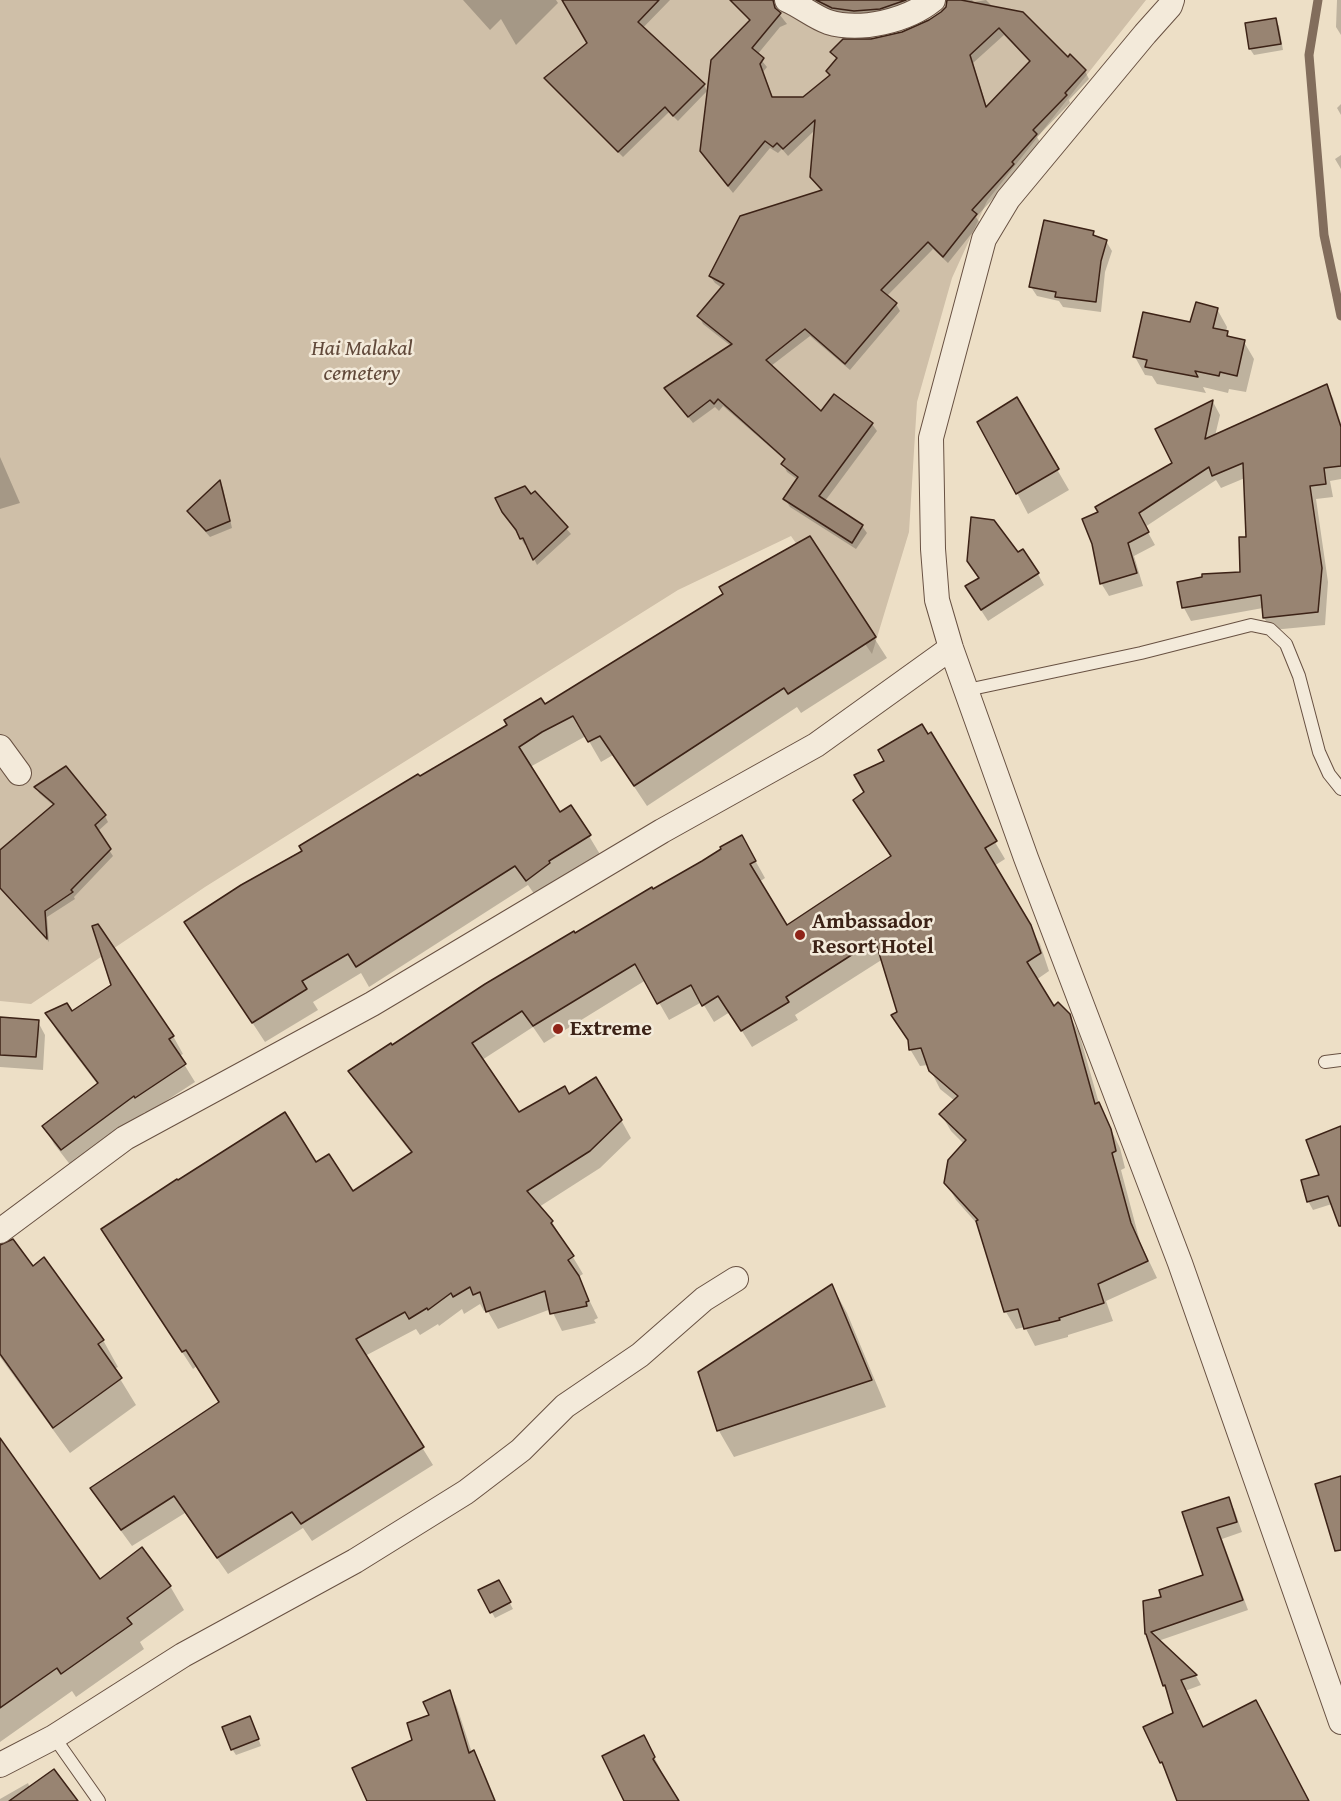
<!DOCTYPE html>
<html>
<head>
<meta charset="utf-8">
<style>
	body { margin:0 }
	canvas { display:block; background:#eddfc6 }
</style>
</head>
<body>
<canvas width="1341" height="1801"></canvas>
<script>
const context = document.querySelector('canvas').getContext('2d');
context.lineJoin = 'round';
function paint(path, color) {
  context.fillStyle = color;
  context.fill(path, 'evenodd');
}
function stroke(path, color, width, dash) {
  context.strokeStyle = color;
  context.lineWidth = width;
  context.lineCap = dash ? 'butt' : 'round';
  context.setLineDash(dash || []);
  context.stroke(path);
}
function write(font, color, halo, rows, align = 'center') {
  context.font = font + ' "Gentium Book Plus",serif';
  context.lineWidth = 5;
  context.setLineDash([]);
  context.textBaseline = 'middle';
  context.strokeStyle = halo;
  context.fillStyle = color;
  for (const [text, x, y, turn = 0] of rows) {
    context.save();
    context.translate(x, y);
    context.rotate((+turn || 0) * Math.PI / 180);
    context.textAlign = isNaN(turn) ? turn : align;
    if (halo) context.strokeText(text, 0, 0);
    context.fillText(text, 0, 0);
    context.restore();
  }
}
const green = new Path2D(`
	M0 0H1146L987 201 952 278 917 402 909 532 872 654 791 536 678 590 205 887 31 1004 0 1001Z`);
const shadow = new Path2D(`
	M463 0H556L558 3 516 45 501 19 490 30Z
	M605 0H670L634 37Z
	M752 0H779L776 10 787 24 780 27 757 55 767 67 763 72 773 98 803 99 830 76 827 71 837 60 832 52 916 28 931 20 947 7 949 0H972L974 2 986 0 992 6 1022 13 1068 59 1085 71 1089 79 1069 100 1070 103 1037 137 1040 142 1016 170 1017 173 976 217 980 223 948 263 933 249 887 296 896 304 900 311 850 370 810 336 771 366 821 413 872 424 877 431 825 501 862 526 867 533 856 549 790 507 785 499 798 480 787 472 783 464 786 461 723 406 719 411 715 407 693 423 666 389 731 346 703 324 699 316 722 288 715 283 710 276 822 192 811 177 815 130 788 156 782 149 778 153 770 148 733 193 706 159 750 22 742 10ZM1004 35 1030 62 987 108 973 63Z
	M809 0H922L897 12 838 16Z
	M1337 0H1341V35L1336 27Z
	M1275 20 1279 26 1283 50 1254 55 1250 49 1246 25Z
	M546 78 704 85 707 91 678 121 669 112 623 157 550 84Z
	M1341 104V115L1337 108Z
	M1341 155V169L1335 159Z
	M1093 232 1096 238 1106 241 1112 251 1105 272 1101 312 1063 307 1059 301 1037 296 1031 287Z
	M1217 309 1227 327 1226 332 1231 338 1244 342 1254 359 1246 392 1229 389 1228 393 1203 387 1206 393 1157 384 1152 376 1145 375 1135 357Z
	M1326 386 1333 398 1341 424V479L1330 481 1333 497 1316 499 1328 582 1325 625 1272 630 1264 618 1263 608 1191 621 1184 608 1242 574 1248 539 1245 478 1221 488 1216 480 1145 527 1155 545 1134 556 1143 586 1109 596 1101 583 1100 513 1174 463 1157 430 1213 402 1220 415 1215 436Z
	M1016 399 1069 490 1028 514 1017 493Z
	M0 457 20 503 0 509Z
	M220 482 223 488 232 528 210 537 188 512Z
	M535 493 571 534 537 565 527 544 525 545 503 512Z
	M810 538 887 658 801 713 797 707 647 806 613 755 601 762 586 736 530 767 559 814 589 836 601 856 539 901 528 885 369 987 361 973 313 1002 318 1010 265 1042 186 922 304 851 419 778 544 706 725 594Z
	M1018 554 1038 574 1044 585 988 621 973 598Z
	M931 734 1005 859 994 866 1040 944 1049 971 1036 980 1054 1008 1069 1015 1079 1033 1100 1107 1120 1148 1125 1168 1121 1170 1140 1242 1157 1278 1106 1301 1113 1321 1068 1335V1337L1035 1346 1025 1327 1016 1329 1006 1312 979 1226 956 1200 946 1182 964 1144 951 1131 941 1114 955 1101 940 1089 928 1065 920 1066 910 1049 909 1042 903 1033 899 1012 883 959 795 1015 798 1020 752 1047 730 1012 714 1022 702 1002 669 1020 646 980 544 1043 533 1027 482 1060 518 1114 569 1096 621 1120 631 1138 600 1168 539 1207 552 1222 583 1274 578 1277 598 1318 594 1320 596 1323 562 1331 551 1309 498 1329 487 1310 484 1311 480 1304 464 1314 462 1309 439 1326 438 1324 420 1335 416 1329 365 1356 433 1465 312 1541 303 1528 228 1574 185 1513 132 1546 102 1505 92 1488 221 1403 197 1366 193 1369 113 1245 316 1164 352 1193 412 1154 360 1088 350 1071 575 936 703 863 742 837 765 878 759 882 786 927 892 858 855 800 866 793 886 761Z
	M36 787 105 816 108 822 97 832 113 856 74 897 75 899 47 917 49 942 8 895 54 806 39 793Z
	M72 1013 173 1036 183 1054 179 1056 195 1082 146 1114 145 1112 72 1167 54 1144 44 1126 98 1085 57 1031 47 1014Z
	M0 1019 38 1022 45 1035 43 1070 0 1067Z
	M1341 1128V1213L1332 1204 1313 1210 1308 1201Z
	M0 1257 55 1329 103 1340 118 1367 114 1369 136 1405 70 1453 0 1357Z
	M832 1286 847 1313 886 1407 734 1457 719 1431 700 1372Z
	M0 1440 100 1581 170 1586 184 1610 140 1642 144 1649 76 1697 72 1691 0 1742Z
	M1228 1499 1234 1509 1242 1532 1222 1539 1248 1610 1158 1641 1196 1676 1201 1685 1185 1691 1204 1729 1308 1801H1200L1167 1772 1161 1762 1174 1714 1169 1695 1164 1686 1146 1634 1163 1598 1205 1576 1184 1513Z
	M498 1581 513 1609 495 1618 480 1591Z
	M449 1692 457 1707 472 1753 482 1767 496 1801H369Z
	M253 1724 261 1746 236 1755 232 1749Z
	M651 1750 661 1771 659 1772 677 1801H626Z
	M28 1783 30 1788 76 1801H0V1799Z`);
const stream = new Path2D(`
	M1318 0 1309 55 1324 235 1341 316`);
const building = new Path2D(`
	M562 0H659L638 22 705 84 673 116 665 107 618 152 544 78 587 43Z
	M730 0H773L775 8 781 13 752 48 764 58 760 64 772 97H803L830 75 826 71 837 58 830 52 843 39H871L902 32 929 20 941 12 946 7 947 0H961L1023 12 1068 57 1070 54 1086 70 1065 93 1067 95 1033 130 1037 134 1012 162 1014 164 972 210 977 214 943 257 928 242 881 290 897 303 845 364 805 329 766 360 821 411 834 394 873 423 819 496 863 525 852 543 783 499 798 477 781 464 785 459 718 399 714 404 710 400 688 417 664 388 732 344 697 316 724 284 709 276 740 216 822 190 810 177 815 120 783 149 777 143 773 147 765 141 728 186 700 151 711 60 750 20ZM999 28 1030 61 986 107 970 55Z
	M816 0H906L880 9 854 11 832 8Z
	M1276 18 1281 44 1249 49 1245 23Z
	M1044 220 1094 231 1093 235 1107 240 1101 261 1096 302 1055 297 1056 292 1029 287Z
	M1196 302 1218 308 1213 328 1228 331 1227 336 1245 340 1237 376 1220 372 1219 376 1195 371 1198 377 1145 367 1147 360 1133 357 1143 312 1190 322Z
	M1327 384 1341 427V466L1324 468 1326 484 1310 486 1322 568 1318 612 1263 618 1261 595 1182 608 1177 582 1202 577V574L1240 572 1239 537H1246L1243 463 1212 476 1209 467 1139 513 1149 532 1128 543 1137 573 1100 584 1092 544 1082 519 1098 512 1095 507 1172 463 1155 429 1213 400 1205 439Z
	M1017 397 1059 469 1016 494 977 422Z
	M220 480 230 521 206 531 187 511Z
	M525 486 531 494 535 491 568 527 533 560 523 538 520 539 516 530 502 512 495 498Z
	M971 517 994 520 1018 552 1023 549 1039 573 981 610 965 586 979 578 967 561Z
	M810 536 876 637 788 694 784 688 634 786 600 736 588 742 573 716 542 732 519 747 560 812 571 805 591 835 549 861 550 863 526 881 515 866 356 967 348 954 302 981 307 989 252 1023 184 922 241 885 302 851 299 846 418 774 420 776 507 725 504 720 541 698 545 704 723 594 719 587Z
	M922 724 928 734 931 732 997 841 985 848 1031 925 1041 953 1027 962 1054 1006 1058 1002 1070 1014 1095 1104 1099 1102 1111 1129 1116 1151 1112 1153 1131 1223 1148 1261 1098 1284 1104 1303 1059 1318 1060 1320 1024 1329 1018 1309 1004 1312 976 1221 978 1220 944 1183 948 1160 966 1140 939 1114 958 1096 929 1071 921 1048 909 1050 908 1040 891 1015 897 1012 875 940 786 997 789 1002 741 1031 718 996 702 1006 691 985 657 1004 635 964 533 1026 522 1011 472 1043 519 1112 565 1086 569 1094 596 1077 622 1120 590 1151 527 1191 553 1221 551 1223 574 1256 568 1260 579 1276 589 1301 586 1302 587 1306 550 1314 545 1291 486 1312 480 1292 473 1295 470 1287 453 1297 451 1293 428 1310 427 1308 409 1319 405 1312 356 1339 424 1447 301 1524 292 1512 217 1558 174 1496 121 1530 90 1488 219 1402 186 1350 182 1352 101 1229 177 1179 178 1180 285 1112 316 1162 329 1154 353 1191 412 1152 348 1071 391 1043 392 1045 485 984 574 931 575 933 652 887 653 889 702 861 721 849 720 847 742 835 756 861 750 864 787 925 891 856 853 800 864 792 854 775 884 761 878 750Z
	M66 766 106 815 95 825 111 849 71 890 73 892 45 911 47 939 0 888V850L54 804 34 787Z
	M98 924 174 1036 169 1039 186 1064 135 1098 134 1096 61 1150 42 1126 98 1083 45 1013 67 1003 72 1011 111 985 92 926Z
	M0 1017 39 1020 36 1057 0 1055Z
	M1341 1126V1226H1339L1328 1196 1307 1202 1301 1180 1319 1175 1306 1140Z
	M13 1239 33 1266 44 1257 104 1340 98 1344 122 1378 53 1428 0 1354V1245Z
	M832 1284 872 1380 717 1431 698 1372Z
	M0 1438 100 1579 142 1547 171 1586 127 1618 132 1624 61 1674 57 1668 0 1708Z
	M1341 1476V1550L1335 1551 1315 1484Z
	M1229 1497 1237 1522 1217 1528 1243 1600 1151 1632 1197 1675 1181 1680 1203 1727 1256 1700 1309 1801H1177L1162 1762 1160 1763 1143 1727 1173 1713 1165 1685 1163 1686 1146 1634H1145L1143 1601 1161 1597 1159 1590 1203 1575 1182 1512Z
	M499 1580 511 1602 490 1613 478 1590Z
	M450 1690 469 1753 474 1750 495 1801H367L352 1768 412 1740 407 1723 429 1715 423 1702Z
	M250 1716 259 1739 231 1750 222 1727Z
	M644 1735 655 1757 653 1759 679 1801H624L602 1756Z
	M54 1769 78 1801H9Z`);
const service = new Path2D(`
	M967 690 1141 653 1251 625 1270 629 1286 644 1299 676 1319 752 1329 774 1341 789
	M1325 1062 1341 1060
	M54 1737 99 1801`);
const minor = new Path2D(`
	M787 0C801 6 814 17 828 22 860 32 907 21 933 0
	M1172 0 1170 6 1145 34 1008 199 984 239 931 438 933 549 937 600 951 648 1026 858 1180 1263 1341 1722
	M0 747 19 773
	M0 1231 125 1138 372 1004 662 831 816 745 951 648
	M0 1765 54 1737 183 1655 355 1561 466 1492 521 1450 565 1406 640 1355 704 1299 736 1279`);
const markers = [
	[800,935,6,"#8f2418"],
	[558,1029,6,"#8f2418"]
];
const parkNames = [
	["Hai Malakal",362,349],
	["cemetery",362,374]
];
const poiNames = [
	["Ambassador",812,922],
	["Resort Hotel",812,947],
	["Extreme",570,1029]
];
paint(green, '#cfbfa8');
paint(shadow, '#0003');
stroke(stream, '#826d5c', 9);
paint(building, '#988472');
stroke(building, '#3c2216', 1.5);
stroke(service, '#685142', 14);
stroke(minor, '#685142', 26);
stroke(service, '#f3eada', 12);
stroke(minor, '#f3eada', 24);
for (const [x, y, r, color] of markers) {
  const dot = new Path2D();
  dot.arc(x, y, r, 0, 2 * Math.PI);
  context.fillStyle = color;
  context.fill(dot);
  stroke(dot, '#f3eada', 2);
}
write('italic 22px', '#61493a', '#f3eada', parkNames);
write('bold 22px', '#3c2216', '#f3eada', poiNames, 'left');
</script>
</body>
</html>
